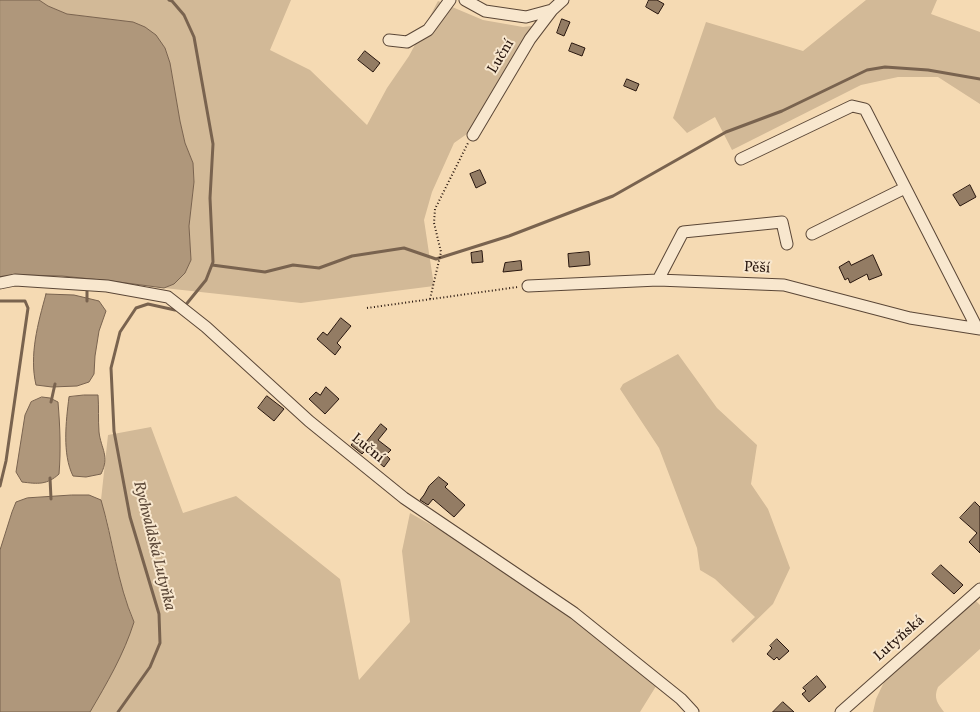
<!DOCTYPE html>
<html>
<head>
<meta charset="utf-8">
<style>
	body { margin:0 }
	canvas { display:block; background:#f5dab3 }
</style>
</head>
<body>
<canvas width="980" height="712"></canvas>
<script>
const context = document.querySelector('canvas').getContext('2d');
context.lineJoin = 'round';
function paint(path, color) {
  context.fillStyle = color;
  context.fill(path, 'evenodd');
}
function stroke(path, color, width, dash) {
  context.strokeStyle = color;
  context.lineWidth = width;
  context.lineCap = dash ? 'butt' : 'round';
  context.setLineDash(dash || []);
  context.stroke(path);
}
function write(font, color, halo, rows, align = 'center') {
  context.font = font + ' Vollkorn,serif';
  context.lineWidth = 4;
  context.setLineDash([]);
  context.textBaseline = 'middle';
  context.strokeStyle = halo;
  context.fillStyle = color;
  for (const [text, x, y, turn = 0] of rows) {
    context.save();
    context.translate(x, y);
    context.rotate((+turn || 0) * Math.PI / 180);
    context.textAlign = isNaN(turn) ? turn : align;
    if (halo) context.strokeText(text, 0, 0);
    context.fillText(text, 0, 0);
    context.restore();
  }
}
const green = new Path2D(`
	M39 0H291L270 50 310 70 367 125 387 88 409 56 438 1 483 20 523 27 540 25 474 129 454 143 432 192 424 220 434 286 301 303 164 288 174 284 185 273 191 260 189 226 194 182 193 163 185 143 180 121 170 63 165 48 145 27 132 22 67 14 48 6Z
	M866 0H937L931 14 980 32V104L938 77H898L861 85 732 150 715 117 687 133 673 118 706 22 803 51Z
	M678 354 717 408 757 445 751 484 768 509 790 568 773 604 733 643 731 640 755 617 715 579 700 570 697 548 659 448 620 389 623 384Z
	M151 427 183 513 236 496 340 579 359 680 410 622 402 551 410 513 458 540 483 560 564 609 658 683 640 712H90L134 622 128 608 120 581 107 520 101 500 108 435Z
	M975 600 980 605V649L938 687C933 698 938 704 944 712H873L876 699 884 682Z`);
const water = new Path2D(`
	M0 0H39L48 6 67 14 133 22 145 27 156 35 165 48 170 63 180 121 185 143 193 163 194 182 189 226 191 260 185 273 174 284 164 288 111 281 62 276 24 275 0 277Z
	M46 294 74 295 99 301 106 311 99 331 95 356 94 374 89 382 77 386 52 387 36 385C29 355 38 323 46 294Z
	M84 395H98C99 407 98 420 99 432 101 449 110 456 101 474L86 477 73 476C62 454 66 421 69 397Z
	M42 397 50 398 58 402C60 426 61 450 59 474 47 485 38 484 22 482L16 472 25 415 31 402Z
	M72 495H89L101 500C113 540 117 583 134 622 124 654 107 683 90 712H0V550L12 512 16 502 27 498Z`);
const stream = new Path2D(`
	M169 0 172 1 184 15 194 37 213 144 210 198 213 262 206 280 184 307
	M212 265 265 272 293 265 319 268 352 256 404 248 436 259 509 236 613 196 726 132 782 111 867 70 885 67 928 70 980 79
	M0 301H25L28 308 6 461 0 486
	M87 301V288
	M51 402 55 384
	M50 478 51 499
	M118 712 150 667 160 643 159 614 130 517 114 431 111 368 120 332 136 308 148 304 175 310 178 309`);
const building = new Path2D(`
	M649 0H657L664 4 658 14 646 7Z
	M562 19 570 22 564 36 557 33Z
	M572 43 585 48 582 56 569 51Z
	M365 51 380 63 373 72 358 60Z
	M627 79 639 84 636 91 624 86Z
	M480 170 486 183 476 188 470 174Z
	M970 185 976 197 960 206 953 195Z
	M482 251 483 262 472 263 471 253Z
	M589 252 590 265 569 267 568 254Z
	M873 255 882 275 869 280 867 274 850 283 848 278 845 280 839 267 849 261 851 265Z
	M521 261 522 270 503 272 505 263Z
	M341 318 351 326 337 343 341 347 335 355 317 339 323 332 327 335Z
	M326 387 339 399 325 414 309 399 316 392 320 395Z
	M267 396 284 409 274 421 258 408Z
	M381 424 387 429 378 440 391 450 386 455 390 459 384 467 365 451 362 454 351 445 357 438 364 444Z
	M439 477 448 484 445 487 465 505 454 517 434 500 433 499 428 505 420 500 424 495 429 486Z
	M975 502 980 507V553L969 542 977 533 960 518Z
	M941 565 963 585 954 594 932 574Z
	M777 639 789 651 779 660 777 657 774 660 767 654 772 648 770 646Z
	M817 676 826 687 809 702 802 694 806 691 803 688Z
	M783 702 794 712H773Z`);
const path = new Path2D(`
	M430 299 441 252 434 223 435 209 468 143
	M367 308 518 287`);
const minor = new Path2D(`
	M465 0 485 11 526 17 552 10
	M389 40 407 42 428 30 450 0
	M473 135 530 39 552 10 563 0
	M741 159 852 106 865 109 977 328
	M812 234 905 188
	M658 280 683 232 782 222 787 244
	M0 283 15 280 107 286 168 297 206 327 309 421 404 498 574 613 681 699 693 712
	M528 286 658 280 784 285 910 318 980 329
	M841 712 980 589`);
const streetNames = [
	["Luční",502,57,-59],
	["Pěší",757,269,3],
	["Luční",367,449,39],
	["Lutyňská",900,639,-41]
];
const waterNames = [
	["Rychvaldská Lutyňka",153,546,76]
];
paint(green, '#d2b997');
paint(water, '#af977b');
stroke(water, '#79634f', 1);
stroke(stream, '#79634f', 3);
paint(building, '#937c64');
stroke(building, '#28160e', 1);
stroke(minor, '#5b4737', 13);
stroke(path, '#28160e', 2, [1, 2.5]);
stroke(minor, '#f8e7ce', 11);
write('15px', '#28160e', '#f8e7ce', streetNames);
write('italic 16px', '#5e4a3a', '#f8e7ce', waterNames);
</script>
</body>
</html>
